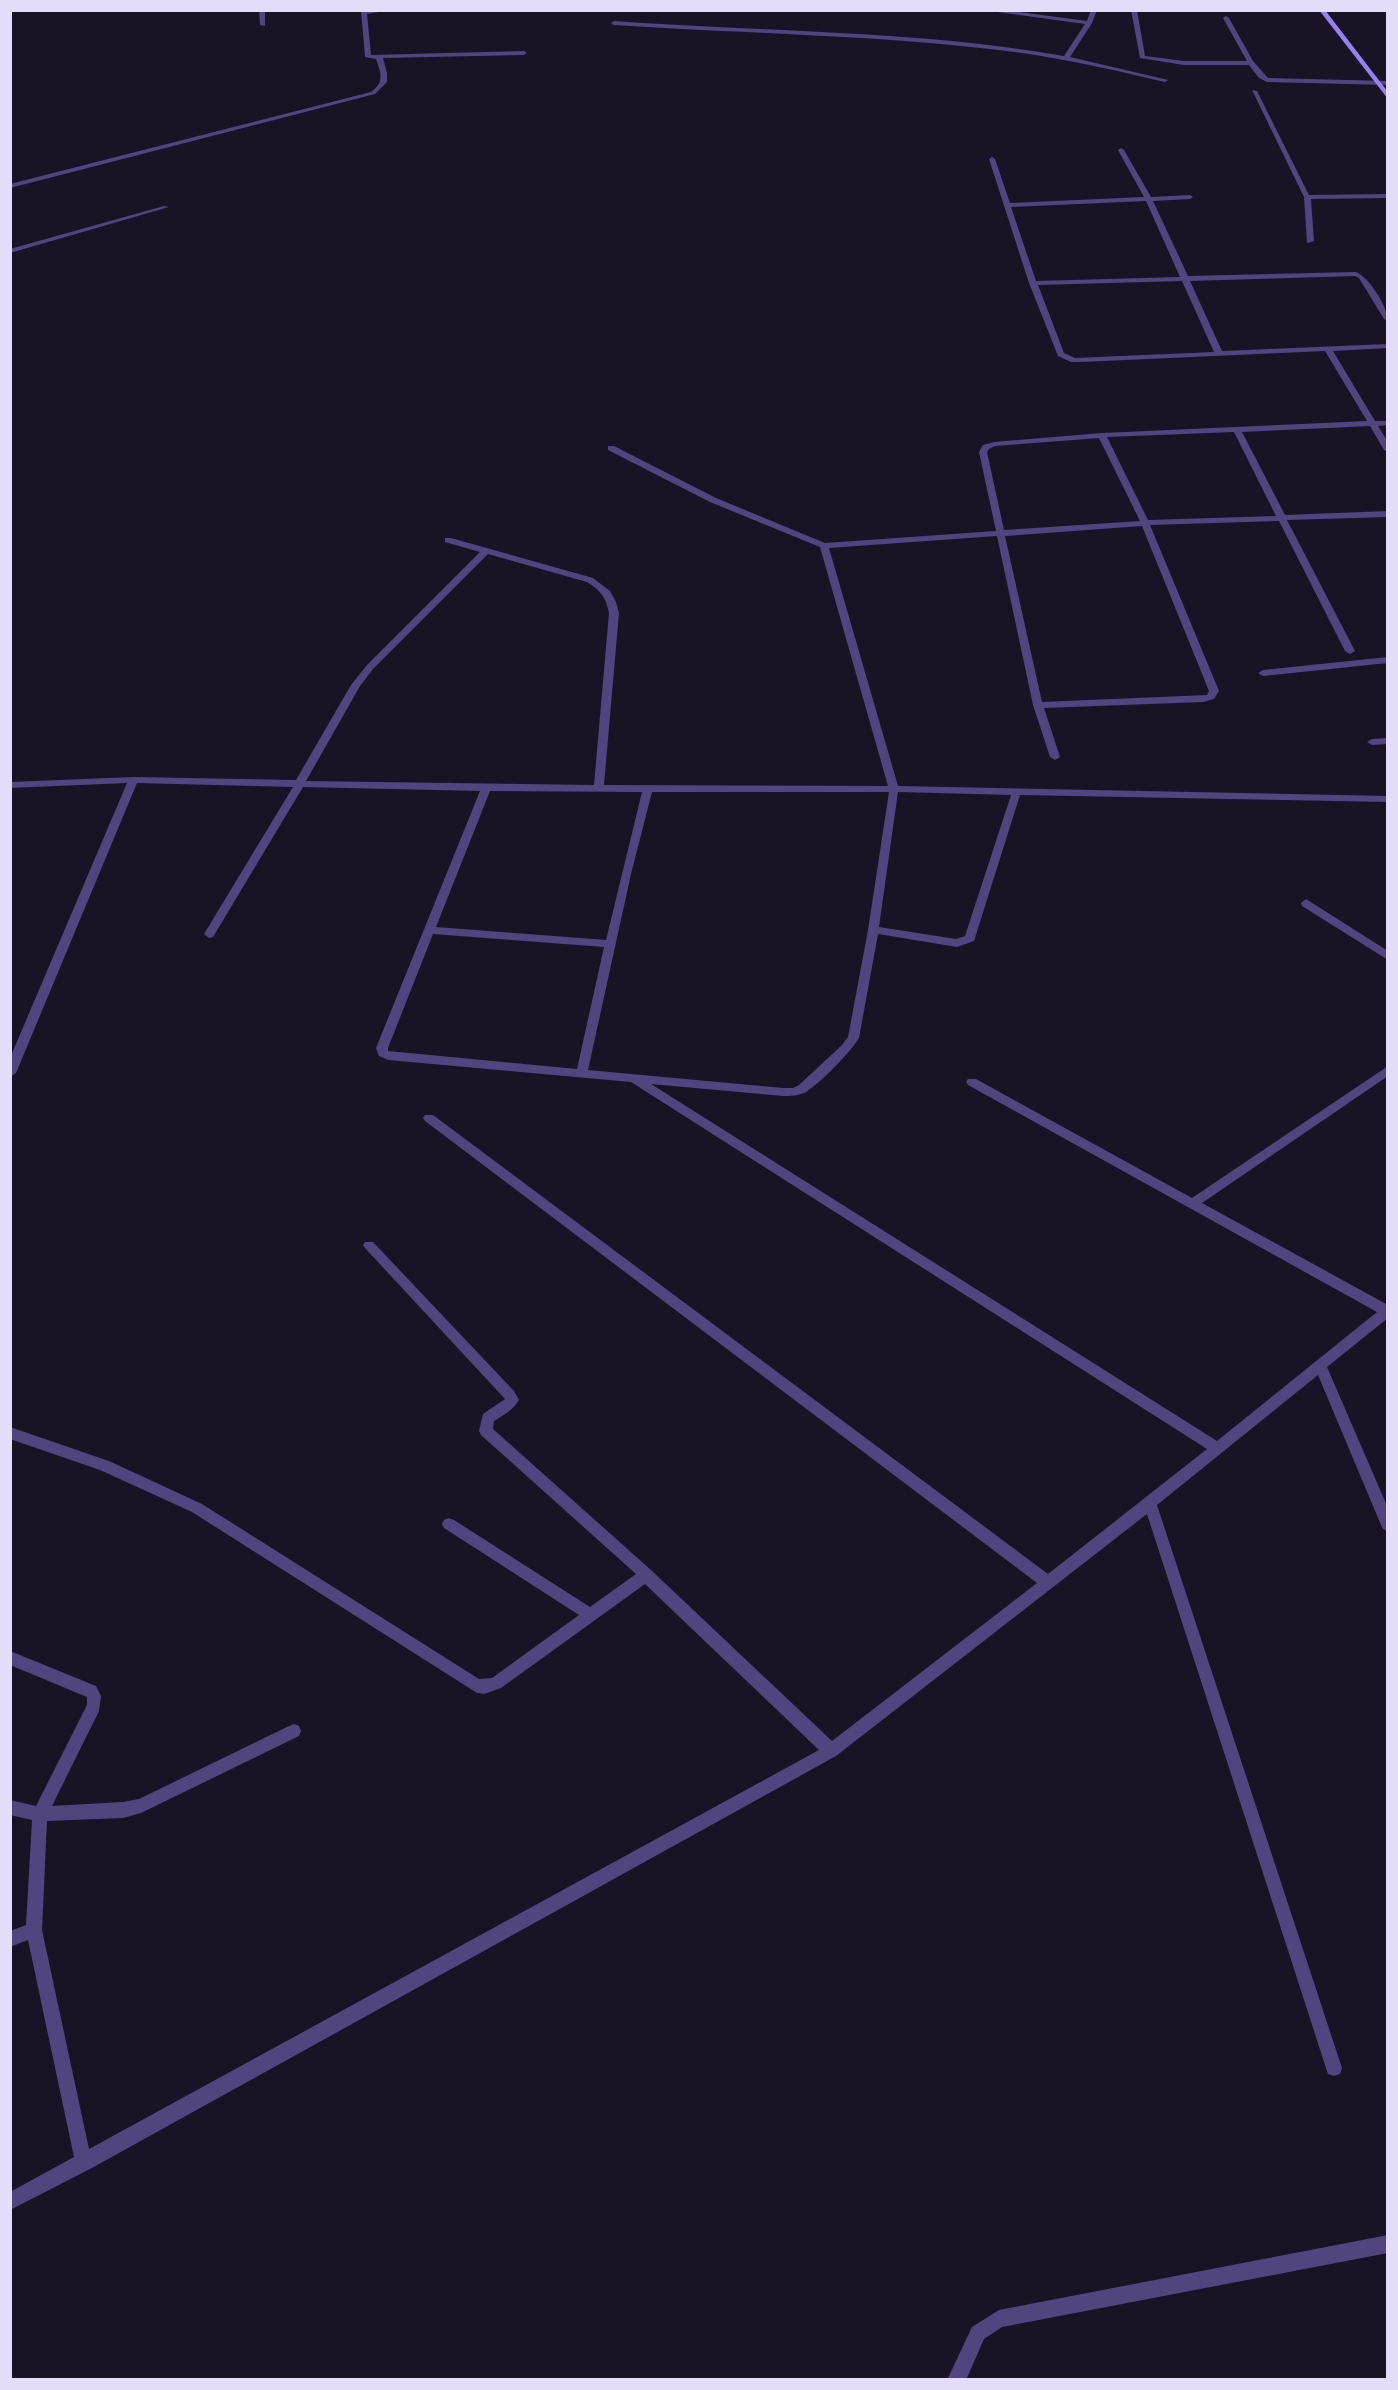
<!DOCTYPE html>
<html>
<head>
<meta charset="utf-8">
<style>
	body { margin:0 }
	#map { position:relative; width:1398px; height:2390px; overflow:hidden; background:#1a1326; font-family:"Asap Condensed",sans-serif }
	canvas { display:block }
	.frame { position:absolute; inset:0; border:12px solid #e5dcfa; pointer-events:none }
</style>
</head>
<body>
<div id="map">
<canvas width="1398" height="2390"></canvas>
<div class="frame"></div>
</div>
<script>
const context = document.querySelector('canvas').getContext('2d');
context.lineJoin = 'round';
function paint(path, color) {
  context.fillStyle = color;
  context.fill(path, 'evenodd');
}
const street = new Path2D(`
	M259 10H265V26L260 25Z
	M361 10H390L367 14 371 55 524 51 527 53 524 55 383 58 387 73V82L375 94 10 188V184L371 92C385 82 381 73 376 59L365 57Z
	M983 10H1004L1087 21 1091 10H1097L1092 23 1070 57 1168 80 1165 82C1118 71 1070 60 1022 53 887 35 750 34 614 25L611 23 614 21C764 32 916 30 1064 56L1085 24Z
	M1131 10H1137L1145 56 1184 61H1247L1223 18 1226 16 1229 18 1253 61 1268 78 1388 81V85L1267 82 1259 78 1249 65H1184L1140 58Z
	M1252 90 1257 91 1309 195 1388 194V198L1311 199 1314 241 1307 243 1304 197Z
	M1121 148 1124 150 1151 197 1190 195 1193 197 1190 199 1153 201 1188 276 1356 272C1369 277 1388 307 1388 321L1384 319 1359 278 1355 276 1190 281 1222 351 1388 344V348L1333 351 1375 421H1388V425L1378 426 1388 442V452L1384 450 1370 426 1242 432 1285 515 1388 511V517L1287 520 1355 651 1350 654 1345 651 1279 521 1150 525 1219 691 1214 699 1203 702 1044 708 1060 757 1055 760 1050 757 1033 705 997 536 829 548 898 786 1388 796V802L1020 795 974 941 957 947 878 934 859 1038C850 1053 820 1083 806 1092 798 1096 791 1096 783 1096L651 1084 1217 1441 1377 1312 968 1085 966 1082 968 1079H976L1192 1198 1388 1066V1076L1202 1203 1388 1305V1318L1327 1367 1388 1508V1531L1383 1529 1381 1525 1318 1375 1157 1505 1342 2068 1340 2074 1334 2076 1328 2074 1326 2068 1147 1514 836 1756 90 2169 10 2210V2192L74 2157 28 1940 10 1947V1931L26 1925 32 1820 10 1815V1800L36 1806 87 1705V1697L10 1665V1651L96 1686 101 1696 99 1711 52 1806 123 1802 139 1799 289 1726 294 1724 299 1726 301 1731 299 1736 141 1813 123 1818 47 1821 42 1930 89 2149 819 1750 645 1584 501 1688 484 1694 477 1693 192 1512 100 1470 10 1439V1427L109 1461 202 1504 479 1679 492 1678 579 1615 444 1528 442 1524 444 1520 449 1518 454 1520 590 1607 636 1574 481 1435 479 1431 483 1414 505 1399 365 1248 363 1245 365 1242H373L514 1391 519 1400C513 1410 504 1415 494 1421L493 1429 651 1570 832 1741 1037 1583 425 1121 423 1118 425 1115H433L1048 1574 1207 1449 631 1082 388 1060 379 1056 376 1048 480 791 303 787 213 937 209 938 204 934 293 787 137 783 16 1073 10 1077V1058L127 783 10 788V782L133 777 296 780 351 685 367 665 480 552 445 542V538H451L593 578 610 591 616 602 619 613 604 785 888 786 820 547 710 502 608 450V446H614L716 498 825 543 996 531 979 452 983 445 994 442 1102 433 1367 421 1325 351 1081 362H1071L1058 356 1029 283 989 159 992 157 995 159 1010 203 1144 197 1118 150ZM1146 201 1180 277 1036 281 1011 207ZM1182 281 1214 352 1075 358 1064 353 1038 285ZM1234 432 1276 516 1148 520 1107 437ZM1099 438 1140 521 1004 530 987 452 989 449 995 446ZM1142 526 1209 691 1207 695 1042 702 1005 536ZM488 554 587 582C600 590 606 597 609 613L594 785 306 781 360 686 373 669ZM490 791 642 792 606 940 436 927ZM652 792H889L868 930 848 1037 842 1045 799 1085 793 1088H783L588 1070 631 874ZM898 792 1011 795 965 936 956 939 879 927ZM433 934 604 947 577 1069 388 1051V1048Z
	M164 206 169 207 10 253V249Z
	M1388 657V663L1263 676 1258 673 1263 670Z
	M1388 738V744L1372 745 1367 742 1372 739Z
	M1306 899 1388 951V960L1302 906 1301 903Z
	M1388 2235V2253L1002 2327 984 2339 966 2380H947L972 2327 999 2310Z`);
const secondary = new Path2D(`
	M1319 10H1325L1388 92V99Z`);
paint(street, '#52447e');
paint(secondary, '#9880ee');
</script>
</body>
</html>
